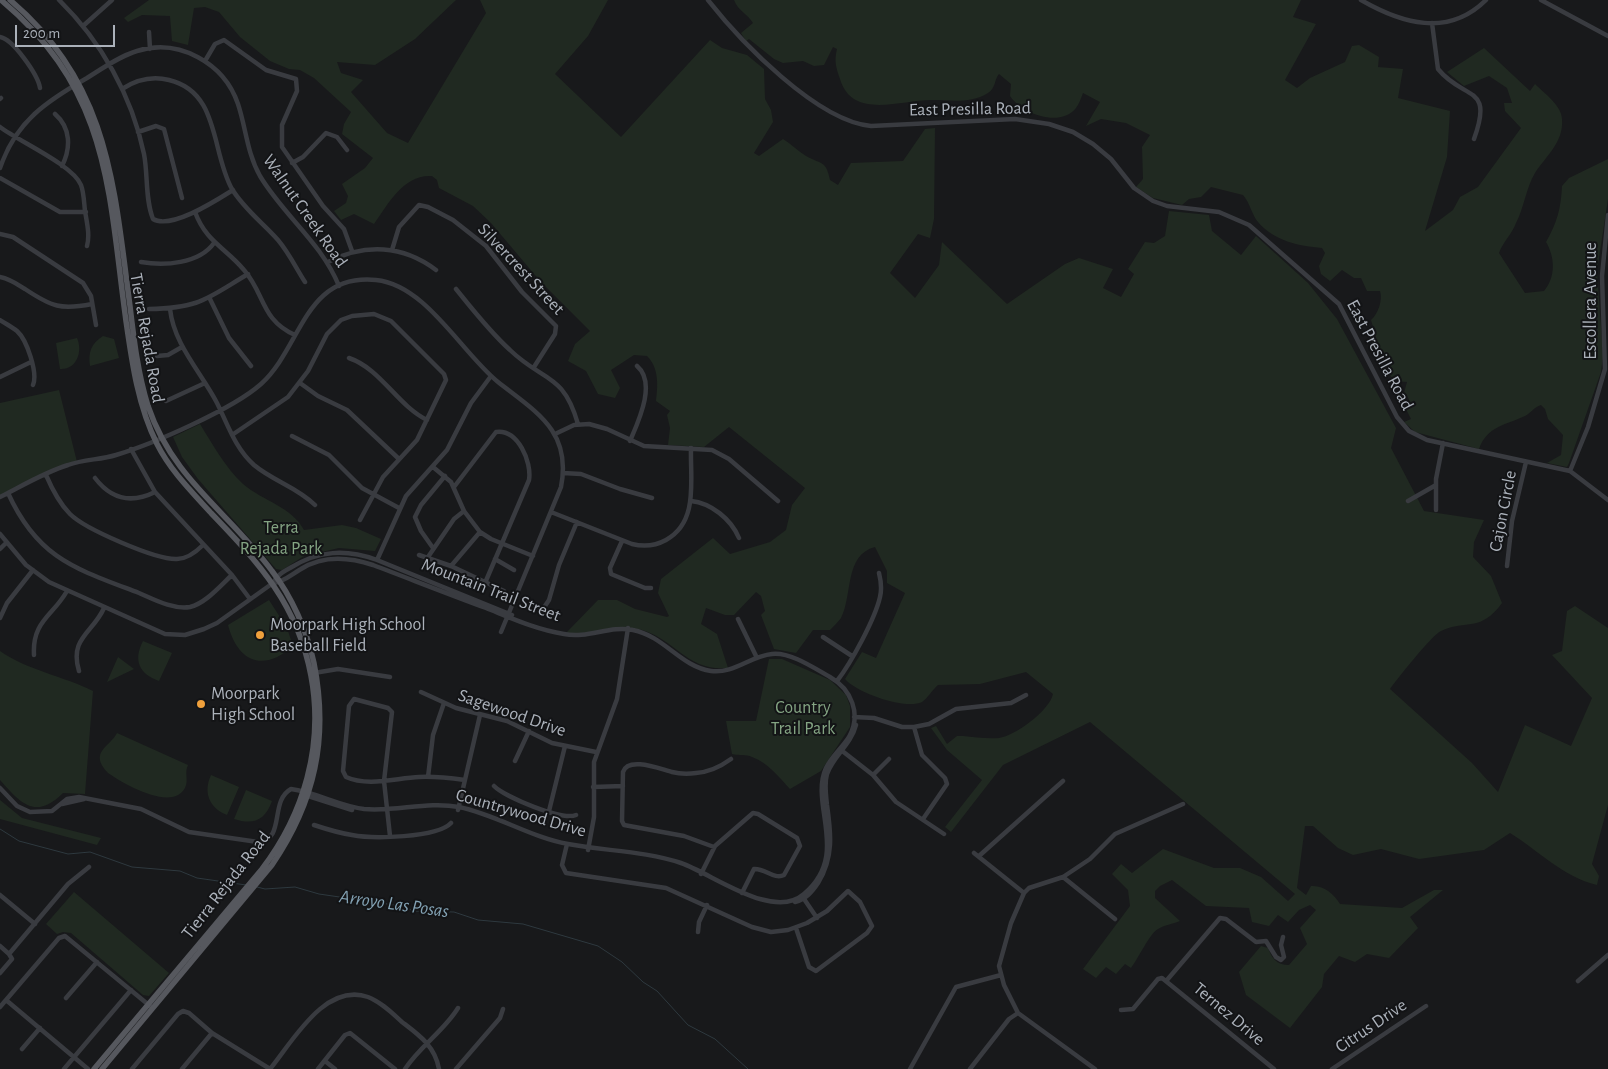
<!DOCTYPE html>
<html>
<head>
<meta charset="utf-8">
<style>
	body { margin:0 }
	#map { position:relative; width:1608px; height:1069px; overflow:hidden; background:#18191b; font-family:"Alegreya Sans",sans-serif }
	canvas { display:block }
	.scale { position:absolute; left:15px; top:25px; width:100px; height:22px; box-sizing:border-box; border:2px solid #abb1ba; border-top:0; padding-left:6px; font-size:15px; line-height:18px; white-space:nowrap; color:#abb1ba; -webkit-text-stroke:4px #131416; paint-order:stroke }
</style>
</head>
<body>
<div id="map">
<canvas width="1608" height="1069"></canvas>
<div class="scale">200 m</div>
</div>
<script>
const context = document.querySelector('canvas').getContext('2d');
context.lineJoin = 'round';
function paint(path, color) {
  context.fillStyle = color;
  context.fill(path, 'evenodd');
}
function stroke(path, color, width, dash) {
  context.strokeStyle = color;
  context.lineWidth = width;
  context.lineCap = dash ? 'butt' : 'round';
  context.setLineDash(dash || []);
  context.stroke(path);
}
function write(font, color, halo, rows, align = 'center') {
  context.font = font + ' "Alegreya Sans",sans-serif';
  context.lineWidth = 4;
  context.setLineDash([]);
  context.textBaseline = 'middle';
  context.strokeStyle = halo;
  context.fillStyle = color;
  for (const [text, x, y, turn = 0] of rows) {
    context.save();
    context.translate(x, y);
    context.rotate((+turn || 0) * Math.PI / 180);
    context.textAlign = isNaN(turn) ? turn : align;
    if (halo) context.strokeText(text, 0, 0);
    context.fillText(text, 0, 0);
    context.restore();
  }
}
const green = new Path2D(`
	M149 0H456L415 39 375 65 337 62 341 73 363 80 351 92 387 133 408 143 486 13 480 0H608L588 36 555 74 621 137 710 40 722 48 747 55 764 69 765 99 771 110 773 122 754 153 759 156 783 139C791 144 798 151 806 156 822 165 826 160 830 180L838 185 851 163 903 161 925 129 935 128 934 219 930 238 918 234 890 273 915 298 939 265 942 242 1007 304 1065 264 1079 258 1113 269 1103 288 1121 297 1134 274 1128 269 1145 242 1154 243 1165 236 1169 211 1209 215 1212 231 1241 255 1256 236 1308 283 1337 319 1396 428 1391 448 1424 511 1484 520 1474 542 1473 557 1491 576 1502 603C1480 633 1467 619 1441 631 1433 634 1397 679 1390 689L1472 763 1498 792 1525 725 1571 746 1592 698 1552 655 1562 651 1567 611 1575 606 1608 628V805L1592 864 1599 876 1597 885C1563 877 1539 851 1510 833L1484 850 1419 859 1381 849 1353 855 1338 848 1313 826H1305L1297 888 1306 895 1311 886C1324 885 1334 894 1340 904L1402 908 1434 890H1443L1410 917 1418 928 1389 958 1367 954 1355 962 1339 956 1324 974 1322 987 1290 1028 1246 995 1239 972 1261 946 1268 948C1272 958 1276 965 1289 965L1307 944 1300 928 1316 910 1310 905 1299 910 1288 922 1278 915 1269 926 1252 922 1249 908 1206 906 1172 880 1160 886 1155 891V898L1180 921C1173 924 1164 925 1158 929 1150 933 1138 959 1131 968L1125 964 1116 974 1106 967 1096 978 1083 969 1130 906 1128 890 1112 874 1121 864 1132 873 1163 849 1214 868H1240L1261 877 1288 901 1295 894 1090 722 1003 765 951 832 945 827 982 780 947 750 931 728 936 726 947 744 957 736H963C974 737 987 739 999 738 1015 736 1050 710 1053 694L1026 672 980 684 938 685C933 689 927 699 922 702 905 710 857 693 845 679L862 652 876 658 905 593 887 583V571L875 547C844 555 853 595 841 618 838 622 834 626 830 630H813L796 653 774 649 761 615 765 611 761 596 756 592 734 615H725L706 608 701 624 717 634 728 668C688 672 676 640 642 630 621 624 605 631 585 634 579 634 572 633 566 633L598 600H617L635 609 667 617 669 616 658 593 661 579 713 538 730 554 770 542 786 530 792 505 805 488 729 427 704 447 668 445 670 428 667 415 670 411 656 401C658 385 659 368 647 356L634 355 611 370 620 388 615 398 598 394 586 371 568 361 575 344 590 331 540 281 491 223 473 206 439 188 437 180 432 176C404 174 388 204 374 224L354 214 341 220 334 211 346 203 348 196 342 184 365 168 373 158 342 134 344 124 351 112 314 78 300 70 289 69 270 61 240 37 219 12 205 7 194 8 188 45 172 41 170 16 142 15 128 22 124 18Z
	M734 0H1301L1293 17 1316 24 1285 80 1297 88 1310 78 1345 62 1352 46 1359 45 1379 57 1378 67 1403 69 1398 98 1450 111 1447 157 1425 231 1453 210 1460 197 1478 187 1521 128 1505 111 1504 103H1512L1507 88 1489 76 1464 86 1447 72 1484 48 1530 91 1535 84C1544 93 1562 106 1562 119 1564 142 1546 156 1535 173 1526 188 1524 208 1516 223 1512 234 1503 242 1499 253L1525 293 1544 291C1556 277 1555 257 1546 242 1557 223 1561 208 1562 186L1569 178 1608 159V199L1597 271 1603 356 1601 372 1569 463 1567 467 1547 463 1561 455 1563 435 1548 419 1545 409 1541 405C1534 407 1531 413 1525 416 1506 425 1487 426 1479 449L1415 432 1404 422 1411 419 1405 407 1409 399 1404 393 1407 382 1394 381 1386 369 1378 365 1374 347 1378 344 1370 333 1373 327 1371 320C1378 314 1383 300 1380 291H1367L1361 278H1354L1342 270 1330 281 1321 274 1319 266 1325 253 1322 248C1299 246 1274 241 1258 222 1252 215 1250 203 1243 195L1211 187 1201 197 1189 199 1182 205 1153 198 1136 187 1143 179 1142 147 1150 135 1126 123 1101 119 1086 126 1100 102 1083 93C1081 98 1079 104 1076 108 1060 128 1022 114 1010 96L1011 84 999 74C994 80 996 88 988 93 970 104 951 100 931 100 901 100 852 120 840 79 836 68 834 61 837 49L833 47 824 65 814 66 803 61 783 63 774 59 749 39 746 41 741 33 753 23C748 14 738 11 734 0Z
	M103 336 114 339 119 358 90 366C88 352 91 344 103 336Z
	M77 338C83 351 77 370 60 369L56 343Z
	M59 390 77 462 0 497V403Z
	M200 424C213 445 225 467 243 484 263 501 292 507 304 530L342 525 356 528 381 539 375 551 339 548 304 556 282 570 276 569 198 479 182 457 173 437Z
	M269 600 287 628 293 646C264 672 238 663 228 625Z
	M143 641 172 653 159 681C139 674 133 660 143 641Z
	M0 651C27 670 63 676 93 691L85 794 63 793C36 820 21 804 0 780Z
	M118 657 134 669 107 682Z
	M769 659H782L830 680 846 695 850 706V727L821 771 790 789C779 777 768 763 752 757 746 754 739 756 732 754L726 721H756Z
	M117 733 188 765C184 773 189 780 185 788 172 812 124 784 108 773 88 752 110 747 117 733Z
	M211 775 239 787 227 815C209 808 203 792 211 775Z
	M246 790 272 801C265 821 253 825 234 819Z
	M0 800 22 818 101 838 97 845 0 819Z
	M74 892 169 973 149 996 143 995 71 933 63 932 57 934 46 924Z`);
const stream = new Path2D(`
	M0 829 19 841 68 854 90 852 132 867 180 871 197 878 246 885
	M257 887 265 889 295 887 319 894 401 906 414 911 454 912 478 920 523 924 598 946 622 962 643 982 657 991 688 1025 715 1039 748 1069`);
const minor = new Path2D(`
	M59 0C101 41 132 96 144 154 148 174 145 199 153 219 171 230 217 200 233 190
	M708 0C741 42 817 121 871 126L1015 119 1049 124 1073 132 1093 144 1111 159 1134 188 1153 201 1167 206 1219 212 1249 225 1339 304 1397 417 1409 431 1427 440 1570 471 1608 500
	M1361 0C1401 23 1448 38 1486 0
	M1541 0 1608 36
	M1432 23 1438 69C1464 101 1494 84 1474 139
	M83 26 112 0
	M149 32 150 49
	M0 37C13 39 38 75 40 88
	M205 61 215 44 224 40 266 70 296 79 297 91 282 125V147L323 206 344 229 352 251
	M122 89C136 80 153 76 169 80 220 92 211 152 232 189 244 209 263 223 278 240 289 253 296 268 305 282
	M0 99 1 98
	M55 114C71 128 71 148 62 166
	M0 127C18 141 73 165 81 185 84 193 84 203 85 211 87 223 90 235 87 246
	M138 132 156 126 164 129 182 198
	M292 163 303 157 326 133 337 137 347 150
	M0 168C16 121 47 101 87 78 103 68 120 56 137 51 179 38 224 63 238 104 246 128 247 153 260 176 284 216 321 242 339 286
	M0 178 60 212H86
	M195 212C206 242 226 248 244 270 265 294 261 320 295 335
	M0 234 13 237 83 283 91 296 96 325
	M392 250 399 227 419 205 428 207 453 220 486 246 522 292 556 326 555 334 534 367
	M141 262C164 266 199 264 214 243
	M328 262C365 243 403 245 436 270
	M0 277C10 279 17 284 25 289 52 307 61 310 92 304
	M456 289C473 310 490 332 510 350 543 382 563 372 578 424
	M210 299 229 338 251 366
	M149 309C200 308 206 299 248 274
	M170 309C174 345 201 372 217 403 228 425 235 448 254 465 273 481 297 487 315 505
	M0 320C6 324 12 327 17 331 27 340 38 373 33 385
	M157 356 168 355 182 347
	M349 358C381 369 397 405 427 420
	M0 377 31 362
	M300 383 318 396 347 410 399 459
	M166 401 205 383
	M555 434 574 425 589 424 607 429 644 446 712 450 729 459 778 501
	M232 435 288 397 308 371 327 334 341 320 352 316 374 314 391 321 444 374 446 380 417 440 383 477 360 520
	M292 436 329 455 362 488 399 508
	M630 441C638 422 657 383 637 366
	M131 449 155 492 232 575 250 599
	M433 467 451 482 464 511 480 532 491 539 533 556
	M1570 471 1588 427 1605 369 1602 276 1608 215
	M563 473 581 474 620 489 652 498
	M46 475C52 489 59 503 70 514 85 529 156 560 177 559 187 559 196 552 203 545
	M95 478C111 499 131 504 155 492
	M454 487 496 432C518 429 532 462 529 480L485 583
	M8 493C38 559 76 569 139 593 153 599 173 610 190 607 206 603 220 586 232 575
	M0 497C22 486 45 472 68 465 84 459 100 460 116 455 153 444 233 409 261 384 302 347 304 273 376 280 426 285 461 352 498 382 536 412 572 431 561 487L501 632
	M691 501C711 503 731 519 739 538
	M1408 501 1436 485
	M1436 510V479L1443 443
	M551 512 632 544C644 547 655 546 666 540 699 522 690 480 691 448
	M0 534 26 565 49 582 165 634 185 635 204 629 217 623 273 583C277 575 283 572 290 568 319 550 346 549 377 560L512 615
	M622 541 610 568 611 574 645 588H651
	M433 548 421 531 415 517 421 505 445 476
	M0 549 6 543
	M419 555 451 566 504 591
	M428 557 454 519 464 511
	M495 559 514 570
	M377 560 406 496 447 450 471 403 491 376
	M451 566 480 532
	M1507 566 1512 521 1526 462
	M545 606 549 600 559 565 577 522
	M0 618 7 603 33 570
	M738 619 757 658
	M823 637 852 656
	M34 655C32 621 53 616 67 591
	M79 671C69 638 93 633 104 608
	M314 673 338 669 390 677
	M837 681C851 663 875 619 880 597 882 589 881 581 879 573
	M421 692 456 708 507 721 552 743 596 752
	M854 717 874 718 902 727H914L929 724 956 709 1011 703 1026 695
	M914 727 922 755 945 778 947 784 923 819
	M841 750 873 775 896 802 944 834
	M515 761 529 731
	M873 775 889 759
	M428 777 433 735 444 703
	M494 786C505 797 562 821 576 815
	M593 787 623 786
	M0 788 17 806 30 812 52 811 67 799 79 797 141 809 189 832 258 842C286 840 269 801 291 789 316 792 339 806 364 809 396 812 427 801 459 807 497 815 530 837 568 844 605 851 645 851 681 863 713 874 773 921 804 894 851 854 809 805 826 768 832 756 842 748 849 737 862 714 851 689 830 677 814 668 791 652 772 654 750 656 734 674 711 671 681 667 664 636 633 630 610 625 588 639 564 634 537 630 511 618 486 608 448 594 410 579 373 565 349 557 323 555 301 569 292 574 284 582 273 583
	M305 795 352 810
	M62 804 84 799
	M458 810 480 715
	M549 811 565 746
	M314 825C326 829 339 833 352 835 372 839 437 838 451 823
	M390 836 384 781 392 712 388 708 354 699 349 706 343 771 346 777C368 787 396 778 419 777 435 776 450 778 465 780
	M567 844 562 865 566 873 666 888 752 927 771 932 788 930 807 923 827 911 848 891 860 902 872 926 867 933 816 971 809 967 796 928
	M714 847 684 836 624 825 622 821 623 772C628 756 660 769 672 772 680 774 688 774 696 773 710 772 720 767 731 759
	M588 850 594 817V762L617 699 628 628
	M974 853 1024 893
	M979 856 1063 781
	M701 874 715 846 753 813 758 814 797 838 800 846 784 875C774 880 765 868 754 869L742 893
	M1063 877 1115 919
	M0 895 35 924
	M802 896 817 918
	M795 902C806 899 812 892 818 883 834 857 831 833 827 805 826 794 824 785 827 774 833 756 851 745 856 725
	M698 932 699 922 707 905
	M0 946 9 954
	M0 973 12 959 9 954 68 884 89 867
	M1167 980 1220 918 1226 919 1256 942 1266 941 1276 957 1281 960 1284 957 1281 945 1283 937
	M1578 981 1608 955
	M66 998 97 962
	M6 1000 88 1069
	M0 1007 59 938 65 936 150 1006
	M1121 1010 1133 1009 1158 979 1162 978 1274 1069
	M1018 1013 1004 985 999 966 1011 923 1024 893 1029 888 1063 877 1090 859 1115 834 1183 804
	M1018 1013 1095 1069
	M22 1049 40 1028
	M325 1061 335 1069
	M64 1069 131 990
	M132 1069 178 1014 183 1011 189 1013 212 1033 270 1069
	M182 1069 212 1033
	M270 1069C293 1041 325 982 368 997 381 1002 392 1013 402 1022 419 1035 435 1046 439 1069
	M318 1069 345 1035 350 1033 395 1069
	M405 1069C420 1046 444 1031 458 1008
	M456 1069 500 1018 503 1009
	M910 1069 956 987 1001 975
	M970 1069 1009 1019 1018 1013
	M1332 1069 1426 1006`);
const major = new Path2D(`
	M1 0C111 92 108 191 126 321 132 363 138 406 157 444 170 470 191 491 211 513 259 563 298 605 311 676 324 745 304 814 262 869L94 1069
	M10 0C110 84 114 187 130 306 134 340 138 374 148 406 173 480 229 512 272 571 292 597 307 631 314 663 329 738 315 802 272 865L102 1069`);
const markers = [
	[260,635,5,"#efa03c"],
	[201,704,5,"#efa03c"]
];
const streetNames = [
	["East Presilla Road",970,109,-1],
	["Walnut Creek Road",305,211,55],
	["Silvercrest Street",521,269,47],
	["Escollera Avenue",1591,301,-90],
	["Tierra Rejada Road",147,338,80],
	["East Presilla Road",1380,355,62],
	["Cajon Circle",1503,511,-79],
	["Mountain Trail Street",491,590,21],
	["Sagewood Drive",512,713,19],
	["Countrywood Drive",521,813,16],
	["Tierra Rejada Road",226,885,-52],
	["Ternez Drive",1229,1014,40],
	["Citrus Drive",1371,1026,-34]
];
const parkNames = [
	["Terra",281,528],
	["Rejada Park",281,549],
	["Country",803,708],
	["Trail Park",803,729]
];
const poiNames = [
	["Moorpark High School",270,625],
	["Baseball Field",270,646],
	["Moorpark",211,694],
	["High School",211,715]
];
const waterNames = [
	["Arroyo Las Posas",394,904,8]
];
paint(green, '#202921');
stroke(stream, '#2e393f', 1);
stroke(minor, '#393b40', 4.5);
stroke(major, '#56585e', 5.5);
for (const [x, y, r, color] of markers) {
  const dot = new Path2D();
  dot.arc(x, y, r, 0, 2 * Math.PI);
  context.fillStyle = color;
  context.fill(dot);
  stroke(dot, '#131416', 2);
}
write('18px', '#abb1ba', '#131416', streetNames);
write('18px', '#84a483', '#131416', parkNames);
write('18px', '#abb1ba', '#131416', poiNames, 'left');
write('italic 19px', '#83a2b4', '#131416', waterNames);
</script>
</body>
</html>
